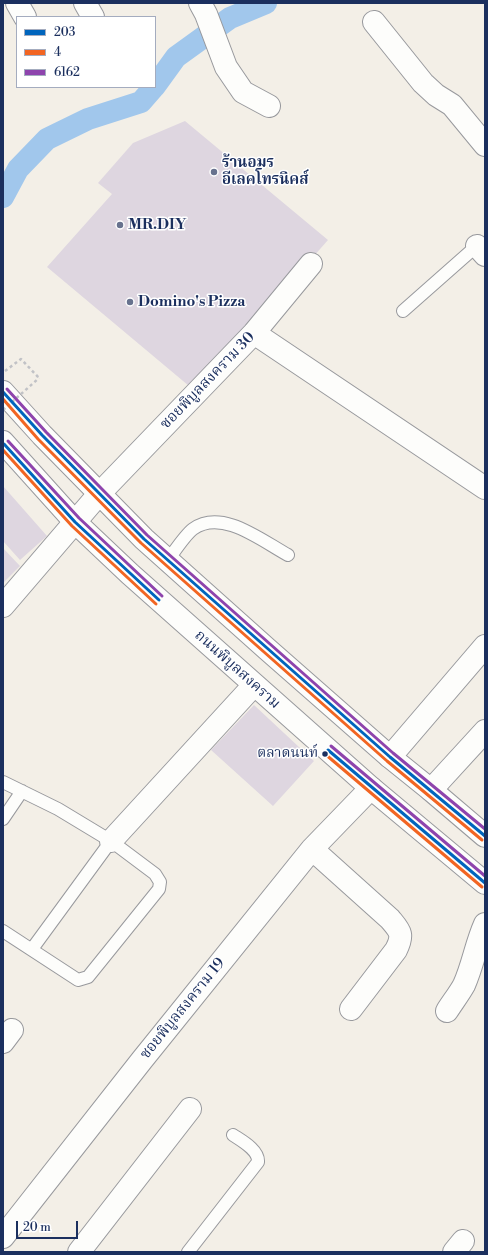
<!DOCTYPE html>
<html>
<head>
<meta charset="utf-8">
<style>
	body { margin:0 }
	#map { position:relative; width:488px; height:1255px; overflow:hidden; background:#f3efe7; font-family:"Libre Bodoni",serif }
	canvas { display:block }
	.frame { position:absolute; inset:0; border:4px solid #1b2f5e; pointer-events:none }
	.legend { position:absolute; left:16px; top:16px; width:140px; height:72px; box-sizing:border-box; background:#fff; border:1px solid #a4acbf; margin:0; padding:5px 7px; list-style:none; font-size:12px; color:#1b2f5e }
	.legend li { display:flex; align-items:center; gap:8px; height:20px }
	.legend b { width:20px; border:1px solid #a4acbf }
	.scale { position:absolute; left:16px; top:1221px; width:62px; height:18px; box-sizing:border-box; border:2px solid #1b2f5e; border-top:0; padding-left:5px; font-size:12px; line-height:14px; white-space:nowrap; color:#1b2f5e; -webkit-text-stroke:3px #fff; paint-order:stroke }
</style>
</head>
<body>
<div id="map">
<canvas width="488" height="1255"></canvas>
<div class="frame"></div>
<ul class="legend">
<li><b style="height:5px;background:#0065bd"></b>203</li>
<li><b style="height:5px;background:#f26522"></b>4</li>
<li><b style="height:5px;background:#8e44ad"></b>6162</li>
</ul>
<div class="scale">20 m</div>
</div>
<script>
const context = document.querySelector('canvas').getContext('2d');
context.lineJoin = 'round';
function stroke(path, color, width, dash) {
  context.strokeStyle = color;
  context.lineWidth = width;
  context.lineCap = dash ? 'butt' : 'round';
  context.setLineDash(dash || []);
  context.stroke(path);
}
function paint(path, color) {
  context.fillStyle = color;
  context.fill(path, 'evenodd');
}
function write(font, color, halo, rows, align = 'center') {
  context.font = font + ' "Libre Bodoni","Noto Serif Thai",serif';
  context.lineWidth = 3;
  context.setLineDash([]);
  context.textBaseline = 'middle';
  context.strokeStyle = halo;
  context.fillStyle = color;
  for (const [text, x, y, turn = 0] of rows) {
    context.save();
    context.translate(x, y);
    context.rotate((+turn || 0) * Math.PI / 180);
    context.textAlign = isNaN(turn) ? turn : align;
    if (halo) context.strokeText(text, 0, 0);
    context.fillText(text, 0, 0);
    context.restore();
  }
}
const canal = new Path2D(`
	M155 86 176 57 230 18 266 3
	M3 197 18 169 47 139 88 119 141 102 154 87`);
const building = new Path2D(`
	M185 121 328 240 195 391 47 267 112 194 98 183 133 143Z
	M3 486 47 536 20 560 3 541Z
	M3 548 20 566 3 583Z
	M254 705 314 761 273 806 211 750Z`);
const path = new Path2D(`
	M5 371 21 359 39 378`);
const lane = new Path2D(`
	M403 311 480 243
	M168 560C174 552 185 535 193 529 222 508 262 541 288 555
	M3 782 58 809 111 841 32 949
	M3 819 22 791
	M3 931 78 980 88 977 159 889 160 882 155 874 111 841
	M188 1252 258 1162C259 1150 242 1141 233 1135`);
const street = new Path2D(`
	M17 3 25 17
	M85 3 93 17
	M200 3 206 14 226 67 243 92 269 106
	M374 22 423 83 436 95 452 105 485 145
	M477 246 485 255
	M254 333 485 488
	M3 606 99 494 254 333 311 264
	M390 757 485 646
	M431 790 485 731
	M111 841 254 685
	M312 849 390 919C400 931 404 934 396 950L351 1009
	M447 1011C452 1003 459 994 464 985 473 965 476 944 485 924
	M3 1042 12 1030
	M3 1237 142 1060 312 849 371 788
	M79 1252 190 1109
	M454 1252 463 1241`);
const secondary = new Path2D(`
	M3 392 42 435 144 539 267 649 390 757 431 790 485 836
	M3 442 75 522 130 574 371 788 485 883`);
const pathBridge = new Path2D(`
	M3 410 39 378`);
const bus1 = new Path2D(`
	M3 392 42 435 144 539 390 757 485 836
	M4 444 75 522 159 600
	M328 750 485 883`);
const bus2 = new Path2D(`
	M3 399 38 439 141 543 387 761 482 840
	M3 450 72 526 156 604
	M325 754 482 887`);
const bus3 = new Path2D(`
	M7 389 46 432 147 535 393 753 485 829
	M8 441 79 518 162 596
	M331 746 485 876`);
const markers = [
	[214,172,4,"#67728e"],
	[120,225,4,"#67728e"],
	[130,302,4,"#67728e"],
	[325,754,3.5,"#1b2f5e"]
];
const busNames = [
	["ตลาดนนท์",318,754]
];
const poiNames = [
	["ร้านอมร",222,163],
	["อีเลคโทรนิคส์",222,180],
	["MR.DIY",128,225],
	["Domino's Pizza",138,302]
];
const streetNames = [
	["ซอยพิบูลสงคราม 30",208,381,-46],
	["ถนนพิบูลสงคราม",237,670,42],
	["ซอยพิบูลสงคราม 19",183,1009,-51]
];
stroke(canal, '#a1c7ec', 22);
paint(building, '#ded6e0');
stroke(lane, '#98999d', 14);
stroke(street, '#98999d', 24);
stroke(secondary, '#98999d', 24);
stroke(path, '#c1c2c6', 2.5, [3, 3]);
stroke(lane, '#fdfdfb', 12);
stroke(street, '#fdfdfb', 22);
stroke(secondary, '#fdfdfb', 22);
stroke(pathBridge, '#c1c2c6', 2.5, [3, 3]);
stroke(bus1, '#0065bd', 3);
stroke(bus2, '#f26522', 3);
stroke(bus3, '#8e44ad', 3);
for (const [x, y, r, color] of markers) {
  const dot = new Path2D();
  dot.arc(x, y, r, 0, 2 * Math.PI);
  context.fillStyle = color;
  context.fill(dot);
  stroke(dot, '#fff', 1.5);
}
write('14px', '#1b2f5e', '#fff', busNames, 'right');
write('bold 15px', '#1b2f5e', '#fff', poiNames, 'left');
write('15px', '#1b2f5e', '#fff', streetNames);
</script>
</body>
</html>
